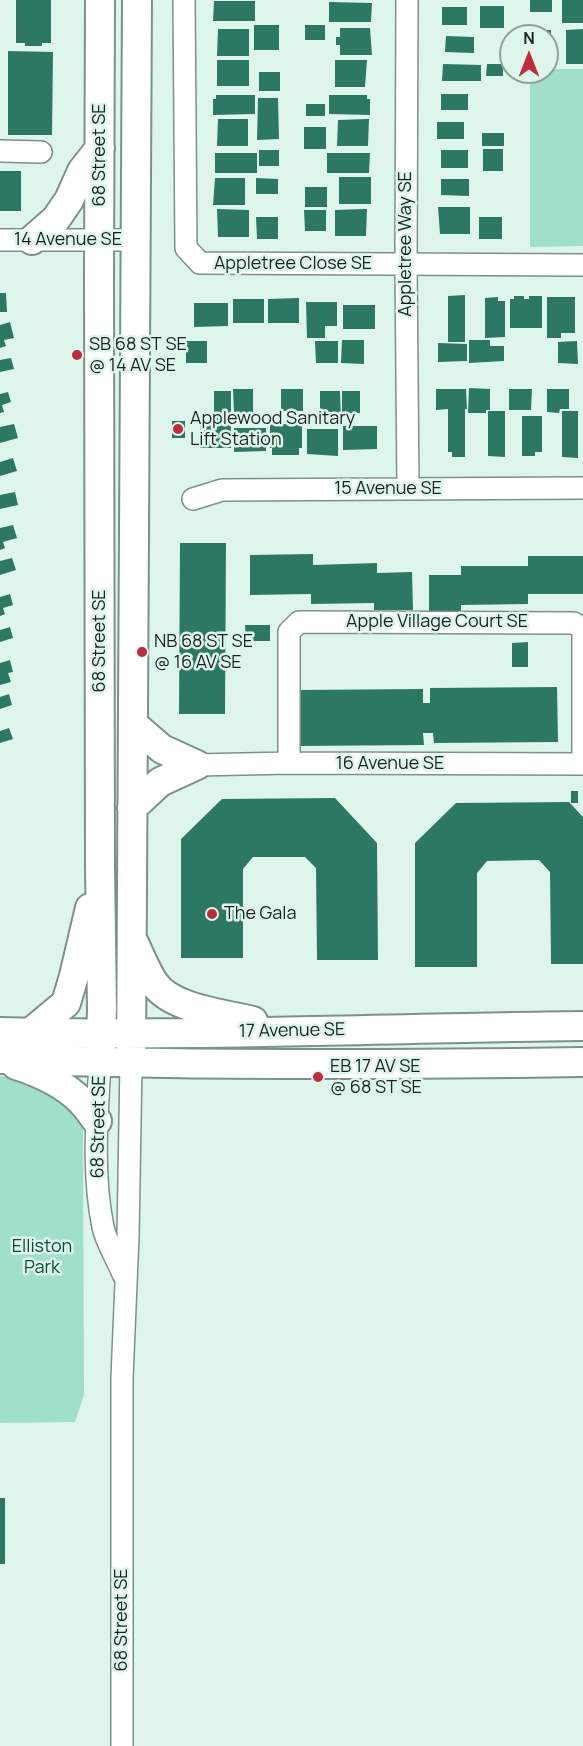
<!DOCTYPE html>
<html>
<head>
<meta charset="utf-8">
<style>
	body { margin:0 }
	#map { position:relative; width:583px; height:1746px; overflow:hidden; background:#def5ec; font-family:Manrope,sans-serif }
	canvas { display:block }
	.north { position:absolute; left:499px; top:24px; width:60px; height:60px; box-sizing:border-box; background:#def5ec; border:2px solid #90a19a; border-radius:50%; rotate:0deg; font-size:16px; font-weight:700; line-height:24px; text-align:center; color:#1b2320 }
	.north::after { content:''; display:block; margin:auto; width:21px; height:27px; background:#bd2c3b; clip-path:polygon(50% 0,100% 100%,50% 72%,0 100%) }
</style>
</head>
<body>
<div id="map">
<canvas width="583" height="1746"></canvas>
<div class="north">N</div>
</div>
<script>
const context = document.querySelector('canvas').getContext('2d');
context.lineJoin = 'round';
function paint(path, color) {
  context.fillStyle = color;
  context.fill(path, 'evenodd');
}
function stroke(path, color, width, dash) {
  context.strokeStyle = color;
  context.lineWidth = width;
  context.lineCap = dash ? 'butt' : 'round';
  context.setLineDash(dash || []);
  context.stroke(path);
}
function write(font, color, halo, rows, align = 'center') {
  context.font = font + ' Manrope,sans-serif';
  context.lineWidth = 5;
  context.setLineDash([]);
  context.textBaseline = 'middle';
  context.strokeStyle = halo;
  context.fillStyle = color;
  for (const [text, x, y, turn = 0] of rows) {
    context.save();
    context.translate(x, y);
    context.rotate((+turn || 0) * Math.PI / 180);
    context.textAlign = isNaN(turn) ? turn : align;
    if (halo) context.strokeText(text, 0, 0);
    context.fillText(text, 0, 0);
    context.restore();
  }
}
const green = new Path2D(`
	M547 69H583V246L530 247V72H547Z
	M0 1076 35 1081 83 1121 84 1395 75 1422 0 1423Z`);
const building = new Path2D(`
	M16 0H51V43H42V46H25V43H16Z
	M530 0H552V12H530Z
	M562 0H583V23H562Z
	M214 1H255V21H213Z
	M329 2 372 3 371 22H329Z
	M480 6H504V28H480Z
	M442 7H467V25H442Z
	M254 25H279V50H254Z
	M305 25H325V40H305Z
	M340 28H370L372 55H340V45H336V37H340Z
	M218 29H249V56H217Z
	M583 29V64H566V30Z
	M529 30H551V53H547V36H529Z
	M446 36 474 37V53L445 52Z
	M8 51 53 52 52 135H8Z
	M217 60H249V86H217Z
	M335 60H367L365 87H335Z
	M443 64 481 65V81H442Z
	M487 64H503V76H486Z
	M259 72H280V91H259Z
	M441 94H468V110H441Z
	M216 95H255V114L213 115V99H216Z
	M329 95H367V99H370V115L329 114Z
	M258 98H278L279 139 257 140Z
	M306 104H325V116H306Z
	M218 119H248V146H217Z
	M367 119H369L368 146H337L338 120Z
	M437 122H464V139H437Z
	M304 127H326V149H304Z
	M482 133H504V146H482Z
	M483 149H503V171H483Z
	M259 150H279V166H259Z
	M441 150H468V168H441Z
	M215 153H257V173H215Z
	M327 153H370L369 173H327Z
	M0 171H21V211H0Z
	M339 177H371V204H339Z
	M215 178H245V205H213Z
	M256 178 278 179V194H256Z
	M441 179H469V196L441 195Z
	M305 187H327V207H305Z
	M438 207H470V234H440Z
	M217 209 249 210V237H218Z
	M364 209H367L366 236H335V210Z
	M304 210H326V231H305Z
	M256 217H278V239H257Z
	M479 217H502V239H479Z
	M0 293H6L7 312H0Z
	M465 295V342H448V296Z
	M514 296H524V299H529V296H542V328H510V299H514Z
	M498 297V301H505V337L485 338V298Z
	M547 297H575V333H561V338H547Z
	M299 298V323H268V299Z
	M233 299H264V323H233Z
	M306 302H337V326H325V338H307Z
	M194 303H228V326L194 327Z
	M343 305H375V329H343Z
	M10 322 14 338 4 340 6 346 0 348V325Z
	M342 340H364V364L341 363Z
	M469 340H490V346H504V361L469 363Z
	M186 341H207V363H186Z
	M315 341H338V363H316Z
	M577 341 578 364 558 363V342Z
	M438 343 467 344V361L438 362Z
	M11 358 14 369 0 372V360Z
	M469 388 490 389V410H486V413H468Z
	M233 389H253V413H234Z
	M281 389H303V411H281Z
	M436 389H466L467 409H465V457H452V452H448V409L436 410Z
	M509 389H532L531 410H509Z
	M547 389H569V409H560L559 413 547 412Z
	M214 391H231V448H200V424H214Z
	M320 391H340L341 422H334V415H320Z
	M342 391H360V413H342Z
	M8 392 11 402 2 405 4 412 0 413V394Z
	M488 411H505V457L488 456Z
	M562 411H578V458L562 457Z
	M522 416H542V452H535V456H522Z
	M172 421H185V438H172Z
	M14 424 18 438 0 443V427Z
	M270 424H302V448H299V455H272V448H270Z
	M343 426H377V449L343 450Z
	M234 428H266V451L234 452Z
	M307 429H338V456L307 454Z
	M13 458 17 471 0 476V462Z
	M15 492 18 505 0 509V495Z
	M13 525 17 538 3 542 5 548 0 550V528Z
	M180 543H226L225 714H179Z
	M313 554V565L377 563V573L412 572 413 610H374V603L311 604V594L250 595V555Z
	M528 556H583V594H528V604L461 605V611H429V575H461V566H528Z
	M12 558 16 570 0 575V561Z
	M10 594 13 605 3 608 5 614 0 616V597Z
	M245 625H270V641H246Z
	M10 627 13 638 0 642V630Z
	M528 642V667H512V643Z
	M10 660 13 672 8 673 11 682 0 685V663Z
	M557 687 558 742 434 743 433 733H423L424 745 299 746 298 690 423 689V703H430V688Z
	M9 694 12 705 0 709V697Z
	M9 728 13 739 0 743V731Z
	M571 791H578V803H571Z
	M335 798 377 843 378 960H317L316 868 305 857H253L243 869V958H181V839L222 799Z
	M569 802 583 817V964H551L550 872 539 860 487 861 477 873V967H415V843L456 803Z
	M0 1498H5V1564H0Z`);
const street = new Path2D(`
	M184 0 186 248 200 263 583 265
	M407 0 406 264 408 488
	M0 151 41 152
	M0 240H137
	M193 499 222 490 583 488
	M197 765 289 763 583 764V629L574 623 299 622 289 632V763
	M100 1063C97 1117 92 1173 103 1227 106 1242 117 1259 123 1274
	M122 1746V1378L128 1236 131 1064`);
const secondary = new Path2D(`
	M32 240 56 219 69 200 82 171 100 148
	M133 724 162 749 197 765
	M132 808 160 782 197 765
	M133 941C140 955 146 971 154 983 171 1009 225 1014 253 1021
	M0 1032C194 1037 389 1028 583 1026
	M30 1033 66 1003 74 976 90 908
	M0 1059C194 1066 389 1065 583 1062
	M100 1063 102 1010 100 865 99 277 100 0
	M131 1064 137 0
	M16 1065C39 1072 66 1085 82 1102 88 1108 92 1115 97 1121`);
const markers = [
	[77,355,6,"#bd2c3b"],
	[178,429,6,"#bd2c3b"],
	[142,652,6,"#bd2c3b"],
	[212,914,6,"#bd2c3b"],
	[318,1077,6,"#bd2c3b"]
];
const streetNames = [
	["68 Street SE",100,155,-90],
	["14 Avenue SE",68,240],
	["Appletree Way SE",406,244,-90],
	["Appletree Close SE",293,264],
	["15 Avenue SE",388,489],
	["Apple Village Court SE",437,622],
	["68 Street SE",100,641,-90],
	["16 Avenue SE",390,764],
	["17 Avenue SE",292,1031,-1],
	["68 Street SE",99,1127,-89],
	["68 Street SE",122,1620,-90]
];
const poiNames = [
	["SB 68 ST SE",89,345],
	["@ 14 AV SE",89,366],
	["Applewood Sanitary",190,419],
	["Lift Station",190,440],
	["NB 68 ST SE",154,642],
	["@ 16 AV SE",154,663],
	["The Gala",224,914],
	["EB 17 AV SE",330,1067],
	["@ 68 ST SE",330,1088]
];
const parkNames = [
	["Elliston",42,1247],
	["Park",42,1268]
];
paint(green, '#a0dfc9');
paint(building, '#2d7862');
stroke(street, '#7c9189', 24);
stroke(secondary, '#7c9189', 32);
stroke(street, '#fff', 21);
stroke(secondary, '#fff', 28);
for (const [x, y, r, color] of markers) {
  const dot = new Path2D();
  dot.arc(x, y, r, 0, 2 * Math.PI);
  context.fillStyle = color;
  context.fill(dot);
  stroke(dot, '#def5ec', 2);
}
write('18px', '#1b2320', '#def5ec', streetNames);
write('18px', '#1b2320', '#def5ec', poiNames, 'left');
write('18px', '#0b4a3a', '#def5ec', parkNames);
</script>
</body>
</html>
